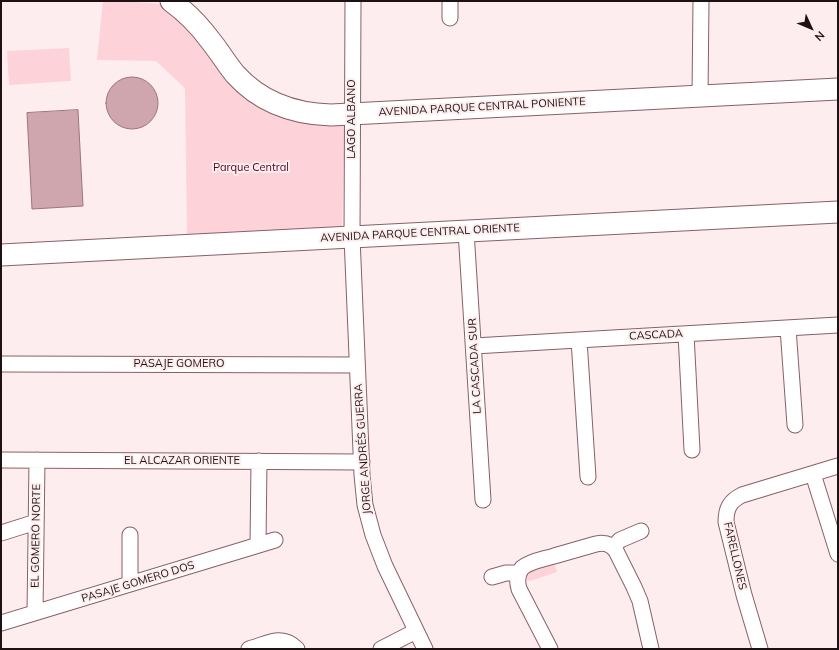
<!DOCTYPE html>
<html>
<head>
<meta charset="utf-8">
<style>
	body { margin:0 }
	#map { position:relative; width:839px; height:650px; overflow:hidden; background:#feedef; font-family:Mulish,sans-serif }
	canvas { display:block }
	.frame { position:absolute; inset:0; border:2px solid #1f1113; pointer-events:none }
	.north { position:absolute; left:791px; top:8px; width:40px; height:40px; -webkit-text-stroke:3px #feedef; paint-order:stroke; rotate:134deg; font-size:11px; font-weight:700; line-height:16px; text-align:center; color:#1f1113 }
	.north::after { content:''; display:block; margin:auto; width:14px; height:18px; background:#1f1113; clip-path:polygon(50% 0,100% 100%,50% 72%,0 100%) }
</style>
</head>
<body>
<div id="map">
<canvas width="839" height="650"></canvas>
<div class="frame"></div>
<div class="north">N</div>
</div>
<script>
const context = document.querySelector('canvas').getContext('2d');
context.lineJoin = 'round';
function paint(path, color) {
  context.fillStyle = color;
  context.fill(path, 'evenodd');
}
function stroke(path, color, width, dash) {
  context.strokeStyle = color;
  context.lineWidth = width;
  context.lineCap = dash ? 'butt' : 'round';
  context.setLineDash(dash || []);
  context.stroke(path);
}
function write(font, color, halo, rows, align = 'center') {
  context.font = font + ' Mulish,sans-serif';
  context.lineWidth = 4;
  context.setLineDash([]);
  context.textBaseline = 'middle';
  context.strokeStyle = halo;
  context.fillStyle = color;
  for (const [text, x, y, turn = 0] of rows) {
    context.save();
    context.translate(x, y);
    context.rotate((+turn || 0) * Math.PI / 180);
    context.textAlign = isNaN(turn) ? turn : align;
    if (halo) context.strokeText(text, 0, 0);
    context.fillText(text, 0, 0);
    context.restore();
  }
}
const green = new Path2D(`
	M103 1H120L165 4 190 28 248 99 345 118 342 228 187 237 185 88 156 61 97 60Z
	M69 48 71 81 9 85 7 51Z
	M554 561 557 572 530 581 524 579 535 568Z`);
const building = new Path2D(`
	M106 103a26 26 0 1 1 52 0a26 26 0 1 1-52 0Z
	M78 110 83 206 32 209 27 113Z`);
const street = new Path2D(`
	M353 1 352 237 362 475 365 505 373 535 385 566 425 649
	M450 18V1
	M700 96 701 1
	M466 231 483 500
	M788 328 795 425
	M686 334 692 450
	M579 340 588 477
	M474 346 838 325
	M1 364 357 365
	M1 460 362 462
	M813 474 838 554
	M1 533 36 522
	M130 535V584
	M258 545 259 461
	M613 547 620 540 641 531
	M492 577 506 573H519
	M35 613 37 460
	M1 623 275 540
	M249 649C267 644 282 633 297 649
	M381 649 416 631
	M550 649 519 589C517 582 517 574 522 568 530 561 545 559 554 556 568 552 582 548 596 544 605 542 611 544 616 551L634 587 640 601 651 649
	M760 649 744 595 726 522C726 508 730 501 742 495L838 466`);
const secondary = new Path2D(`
	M171 1C186 12 199 25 210 40 219 51 226 63 235 74 260 102 294 114 331 115L838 89
	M1 255 838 212`);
const streetNames = [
	["AVENIDA PARQUE CENTRAL PONIENTE",482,107,-3],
	["LAGO ALBANO",352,119,-90],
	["AVENIDA PARQUE CENTRAL ORIENTE",420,233,-3],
	["CASCADA",656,335,-3],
	["PASAJE GOMERO",179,364],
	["LA CASCADA SUR",475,366,-93],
	["JORGE ANDRÉS GUERRA",363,449,-94],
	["EL ALCAZAR ORIENTE",182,461],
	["EL GOMERO NORTE",36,536,-89],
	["FARELLONES",735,556,77],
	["PASAJE GOMERO DOS",138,582,-17]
];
const parkNames = [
	["Parque Central",251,168]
];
paint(green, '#fdd2d9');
paint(building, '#cfa6ad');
stroke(building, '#9c757c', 1);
stroke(street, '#866167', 17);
stroke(secondary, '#866167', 23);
stroke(street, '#fff', 15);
stroke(secondary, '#fff', 21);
write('11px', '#1f1113', '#feedef', streetNames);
write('11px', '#540321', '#feedef', parkNames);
</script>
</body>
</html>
